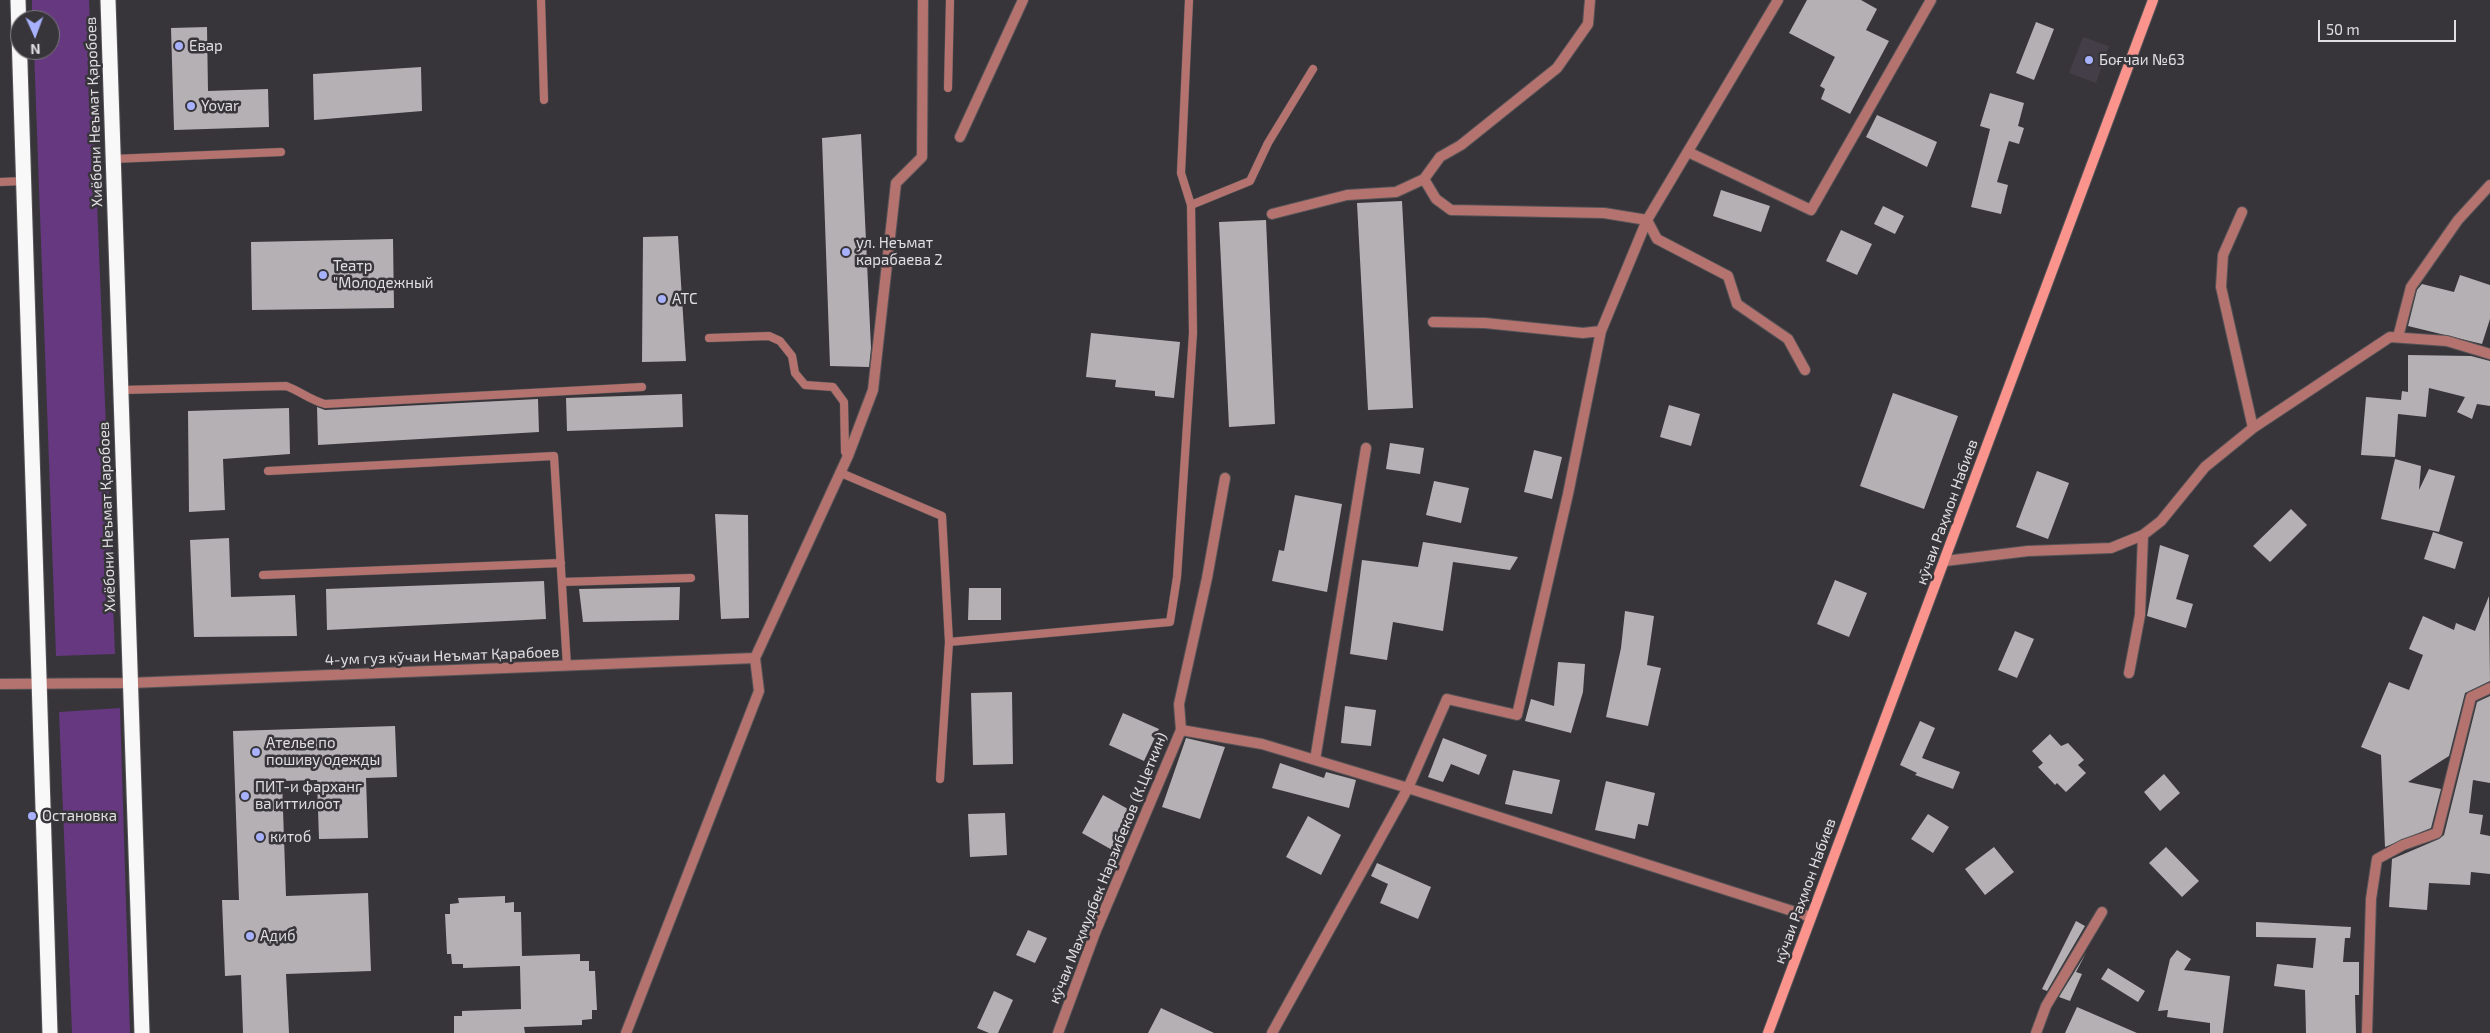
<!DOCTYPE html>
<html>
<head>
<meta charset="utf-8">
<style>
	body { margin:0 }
	#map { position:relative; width:2490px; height:1033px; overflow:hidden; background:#373539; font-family:"Exo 2",sans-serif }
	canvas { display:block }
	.north { position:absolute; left:10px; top:10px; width:50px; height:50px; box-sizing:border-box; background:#373539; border:1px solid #7b797c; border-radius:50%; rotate:178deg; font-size:14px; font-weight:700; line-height:20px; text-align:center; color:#e0dee1 }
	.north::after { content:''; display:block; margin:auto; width:18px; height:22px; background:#a7b1fc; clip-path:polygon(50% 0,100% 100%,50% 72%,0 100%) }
	.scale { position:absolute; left:2318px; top:20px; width:138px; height:22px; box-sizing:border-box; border:2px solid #e0dee1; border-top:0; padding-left:6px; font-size:15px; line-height:18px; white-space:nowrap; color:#e0dee1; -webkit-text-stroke:4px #373539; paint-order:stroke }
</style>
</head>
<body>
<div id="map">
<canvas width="2490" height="1033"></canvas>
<div class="north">N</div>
<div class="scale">50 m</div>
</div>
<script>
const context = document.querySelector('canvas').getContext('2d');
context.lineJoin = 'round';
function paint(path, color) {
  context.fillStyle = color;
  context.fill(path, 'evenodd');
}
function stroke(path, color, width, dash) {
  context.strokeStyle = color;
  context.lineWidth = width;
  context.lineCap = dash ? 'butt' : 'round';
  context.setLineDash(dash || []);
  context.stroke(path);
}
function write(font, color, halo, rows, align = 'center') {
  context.font = font + ' "Exo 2",sans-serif';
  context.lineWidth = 5;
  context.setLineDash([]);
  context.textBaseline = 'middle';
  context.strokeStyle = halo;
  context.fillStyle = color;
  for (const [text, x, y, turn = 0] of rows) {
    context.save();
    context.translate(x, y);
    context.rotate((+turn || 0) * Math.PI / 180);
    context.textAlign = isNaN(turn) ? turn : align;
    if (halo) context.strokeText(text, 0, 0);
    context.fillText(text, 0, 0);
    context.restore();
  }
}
const built = new Path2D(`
	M2083 37 2109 46 2096 83 2069 73Z`);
const green = new Path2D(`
	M32 0H89L115 654 56 656 34 50H50V20H32Z
	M120 708 130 1033H72L59 712Z`);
const building = new Path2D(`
	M1807 0H1861L1877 9 1866 30 1889 41 1850 114 1821 99 1825 89 1820 86 1835 57 1789 33Z
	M2036 22 2054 29 2034 80 2016 73Z
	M207 27 208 91 268 89 269 127 174 130 171 28Z
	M421 67 422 111 314 120 313 74Z
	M1990 93 2024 103 2018 126 2024 128 2019 144 2009 141 1997 182 2008 185 2001 214 1971 207 1990 129 1980 126Z
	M1877 115 1937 142 1927 167 1866 137Z
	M861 134 871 348 869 367 830 366 822 138Z
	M1721 190 1770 206 1761 232 1713 216Z
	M1402 201 1413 408 1368 410 1357 203Z
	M1883 206 1904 216 1895 234 1874 224Z
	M1266 220 1275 424 1229 427 1219 222Z
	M1841 230 1872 244 1857 275 1826 261Z
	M678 236 686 361 642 362 643 237Z
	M393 239 394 308 252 310 251 242Z
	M2460 275 2490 285V319L2482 344 2408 326 2417 290 2422 284 2454 292Z
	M1091 333 1180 342 1174 398 1155 396V391L1115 387 1116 380 1086 377Z
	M2408 355 2471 356 2490 361V406L2477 404 2472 419 2457 412 2465 397 2429 388 2426 417 2398 414 2395 457 2361 455 2366 397 2401 400 2402 391 2408 392Z
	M1893 393 1958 416 1924 509 1860 486Z
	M682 394 683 427 567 431 566 398Z
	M538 399 539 432 318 445 317 407 325 410Z
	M1669 405 1700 414 1691 446 1660 437Z
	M289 408 290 454 223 459 225 510 189 512 188 411Z
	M1390 443 1424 448 1420 474 1386 469Z
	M1534 450 1562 457 1552 499 1524 492Z
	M2395 459 2421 466 2419 490 2429 469 2455 476 2439 532 2381 519Z
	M2037 471 2069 483 2048 539 2016 527Z
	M1434 481 1469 488 1461 523 1426 515Z
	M1295 495 1342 504 1327 592 1272 581 1279 550 1284 551Z
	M2291 509 2307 525 2270 562 2253 546Z
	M715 514 748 515 749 618 721 619Z
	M2433 532 2463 542 2455 569 2424 559Z
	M229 538 231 597 295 595 297 636 194 637 190 540Z
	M1423 542 1518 557 1510 570 1453 562 1443 631 1393 622 1387 660 1350 654 1362 560 1418 567Z
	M2160 545 2189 555 2176 599 2193 604 2186 628 2147 616Z
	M1835 580 1867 593 1849 637 1817 624Z
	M544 581 546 619 327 630 326 589Z
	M680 587 679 620 583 622 579 589Z
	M969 588H1001V620H968Z
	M2489 596 2490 681 2465 693 2449 756 2408 782 2441 789 2431 828 2385 847 2381 755 2361 747 2389 682 2409 690 2423 655 2409 649 2423 616 2454 630 2456 623 2475 631Z
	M1625 611 1654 616 1647 665 1661 668 1648 726 1606 717 1621 648Z
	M2015 631 2034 639 2017 678 1998 670Z
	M1558 662 1585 664 1583 692 1571 733 1525 721 1531 699 1554 706Z
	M1012 692 1013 764 973 765 971 693Z
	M2490 696V783L2473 780 2469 813 2483 815 2480 834 2490 836V874L2471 872 2470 885 2429 883 2427 910 2389 907 2392 859 2439 839 2444 835 2477 702Z
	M1345 706 1376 710 1371 746 1341 743Z
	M1123 713 1159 729 1144 761 1109 745Z
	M1920 721 1935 728 1922 758 1960 772 1953 789 1915 775 1917 773 1900 765Z
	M395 726 397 777 366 778 368 838 319 839 317 780 282 781 286 896 368 893 371 971 286 974 289 1033H243L241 975 225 976 222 900H239L233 731Z
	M2050 734 2061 746 2068 743 2084 760 2078 765 2086 773 2066 792 2057 783 2055 785 2038 767 2043 763 2032 751Z
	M1186 738 1225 747 1200 819 1162 807Z
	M1443 738 1487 755 1479 775 1451 764 1443 782 1428 777Z
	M1280 763 1324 778 1326 772 1356 780 1349 808 1272 788Z
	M1513 770 1560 780 1552 814 1505 804Z
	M2164 774 2180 793 2160 811 2144 792Z
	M1606 781 1655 793 1648 826 1638 824 1635 839 1595 830Z
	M1103 795 1135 813 1114 851 1082 833Z
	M1005 813 1007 855 970 857 968 814Z
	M1928 814 1949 827 1933 853 1911 839Z
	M1308 816 1341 835 1321 875 1286 857Z
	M1994 847 2014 872 1985 895 1965 869Z
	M2166 847 2199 881 2182 897 2149 863Z
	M1377 863 1431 887 1418 919 1380 903 1388 884 1371 876Z
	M505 896V903L514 902V912H521L522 956 580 954V961H589V971H595L597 1010H592V1019L582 1020V1025L524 1027 525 1033H454V1016H462V1011L521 1009 520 966 463 968V964H452L451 954H447L445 914H450V904L459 903 458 898Z
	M2076 921 2085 926 2047 991 2042 989Z
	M2256 922 2351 927 2350 938H2345L2343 962H2359V995H2355L2356 1033H2306L2305 990 2274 986 2277 964 2313 968 2316 938 2256 937Z
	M1028 930 1047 938 1035 963 1016 955Z
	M2177 950 2191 959 2184 970 2230 976 2223 1033H2210V1023L2167 1017 2168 1010 2158 1011 2170 959Z
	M2086 953 2076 972 2082 974 2070 1001 2059 997Z
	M2108 968 2145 991 2138 1002 2101 979Z
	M994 991 1013 1000 998 1033H989L977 1028Z
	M2077 1007 2137 1033H2065Z
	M1161 1008 1214 1033H1148Z`);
const lane = new Path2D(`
	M541 0 544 100
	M1189 0 1181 173 1191 205
	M948 88 950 0
	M113 159 281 152
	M0 182 23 181
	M709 338 769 336 780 341 792 356 795 373 805 385 833 387 844 402 845 452 848 456
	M121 390 286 386C300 391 310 400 325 404L642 387
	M268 471 554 456 567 666
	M841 473 942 516 949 642 940 779
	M263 575 561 563
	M562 582 691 578
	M949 642 1170 622 1177 577 1193 333 1191 205 1250 181 1268 143 1313 69`);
const street = new Path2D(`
	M960 137 1023 0
	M1688 152 1811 210 1931 0
	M1424 179 1436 199 1451 210 1604 213 1647 220 1657 239 1728 276 1737 304 1788 339 1805 370
	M2242 212 2223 255 2221 287 2253 428
	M1272 214 1347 195 1396 192 1424 179 1440 157 1461 145 1557 68 1588 24 1590 0
	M1433 322 1485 323 1583 333 1601 331
	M2398 337 2411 287 2458 220 2490 185
	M1945 561 2028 551 2111 548 2143 535 2161 521 2205 467 2253 428 2390 337 2447 341 2490 354
	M2129 673 2140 615 2143 535
	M0 684 130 683 755 658
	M1181 730 1262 744 1408 788 1811 917
	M1315 760 1366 448
	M626 1033 759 691 755 658 848 456 873 390 896 183 922 157 923 0
	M1058 1033 1095 933 1181 730 1179 704 1207 578 1225 478
	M1272 1033 1408 788 1447 699 1517 715 1568 494 1601 331 1647 220 1778 0
	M2036 1033 2046 1006 2102 912
	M2367 1033 2371 899 2377 859 2403 845 2437 833 2471 697 2490 688`);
const secondary = new Path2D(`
	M1768 1033 2153 0`);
const highway = new Path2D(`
	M18 0 50 1033
	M108 0 142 1033`);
const markers = [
	[179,46,5,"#a7b1fc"],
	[2089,60,5,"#a7b1fc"],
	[191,106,5,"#a7b1fc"],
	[846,252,5,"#a7b1fc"],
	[323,275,5,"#a7b1fc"],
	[662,299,5,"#a7b1fc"],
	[256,752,5,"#a7b1fc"],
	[245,796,5,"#a7b1fc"],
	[32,816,5,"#a7b1fc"],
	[260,837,5,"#a7b1fc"],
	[250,936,5,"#a7b1fc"]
];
const poiNames = [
	["Евар",189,46],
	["Боғчаи №63",2099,60],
	["Yovar",201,106],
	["ул. Неъмат",856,243],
	["карабаева 2",856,260],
	["Театр",333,266],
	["\"Молодежный",333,283],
	["АТС",672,299],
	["Ателье по",266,743],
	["пошиву одежды",266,760],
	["ПИТ-и фарханг",255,787],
	["ва иттилоот",255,804],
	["Остановка",42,816],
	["китоб",270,837],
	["Адиб",260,936]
];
const streetNames = [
	["Хиёбони Неъмат Қаробоев",94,112,-92],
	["кӯчаи Раҳмон Набиев",1947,512,-70],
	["Хиёбони Неъмат Қаробоев",107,517,-92],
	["4-ум гуз кӯчаи Неъмат Қарабоев",442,656,-2],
	["кӯчаи Маҳмудбек Нарзибеков (К.Цеткин)",1108,868,-68],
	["кӯчаи Раҳмон Набиев",1805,891,-70]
];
paint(built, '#433e47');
paint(green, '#65387f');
paint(building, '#b5b0b4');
stroke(lane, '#555357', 9);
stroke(street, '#555357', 12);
stroke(secondary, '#555357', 12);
stroke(highway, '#555357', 17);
stroke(lane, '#b4736e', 8);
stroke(street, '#b4736e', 10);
stroke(secondary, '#fb948d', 10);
stroke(highway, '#f8f8f8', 15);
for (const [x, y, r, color] of markers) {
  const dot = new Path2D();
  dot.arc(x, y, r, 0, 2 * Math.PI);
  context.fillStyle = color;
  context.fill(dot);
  stroke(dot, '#373539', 2);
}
write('15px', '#e0dee1', '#373539', poiNames, 'left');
write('15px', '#e0dee1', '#373539', streetNames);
</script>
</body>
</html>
